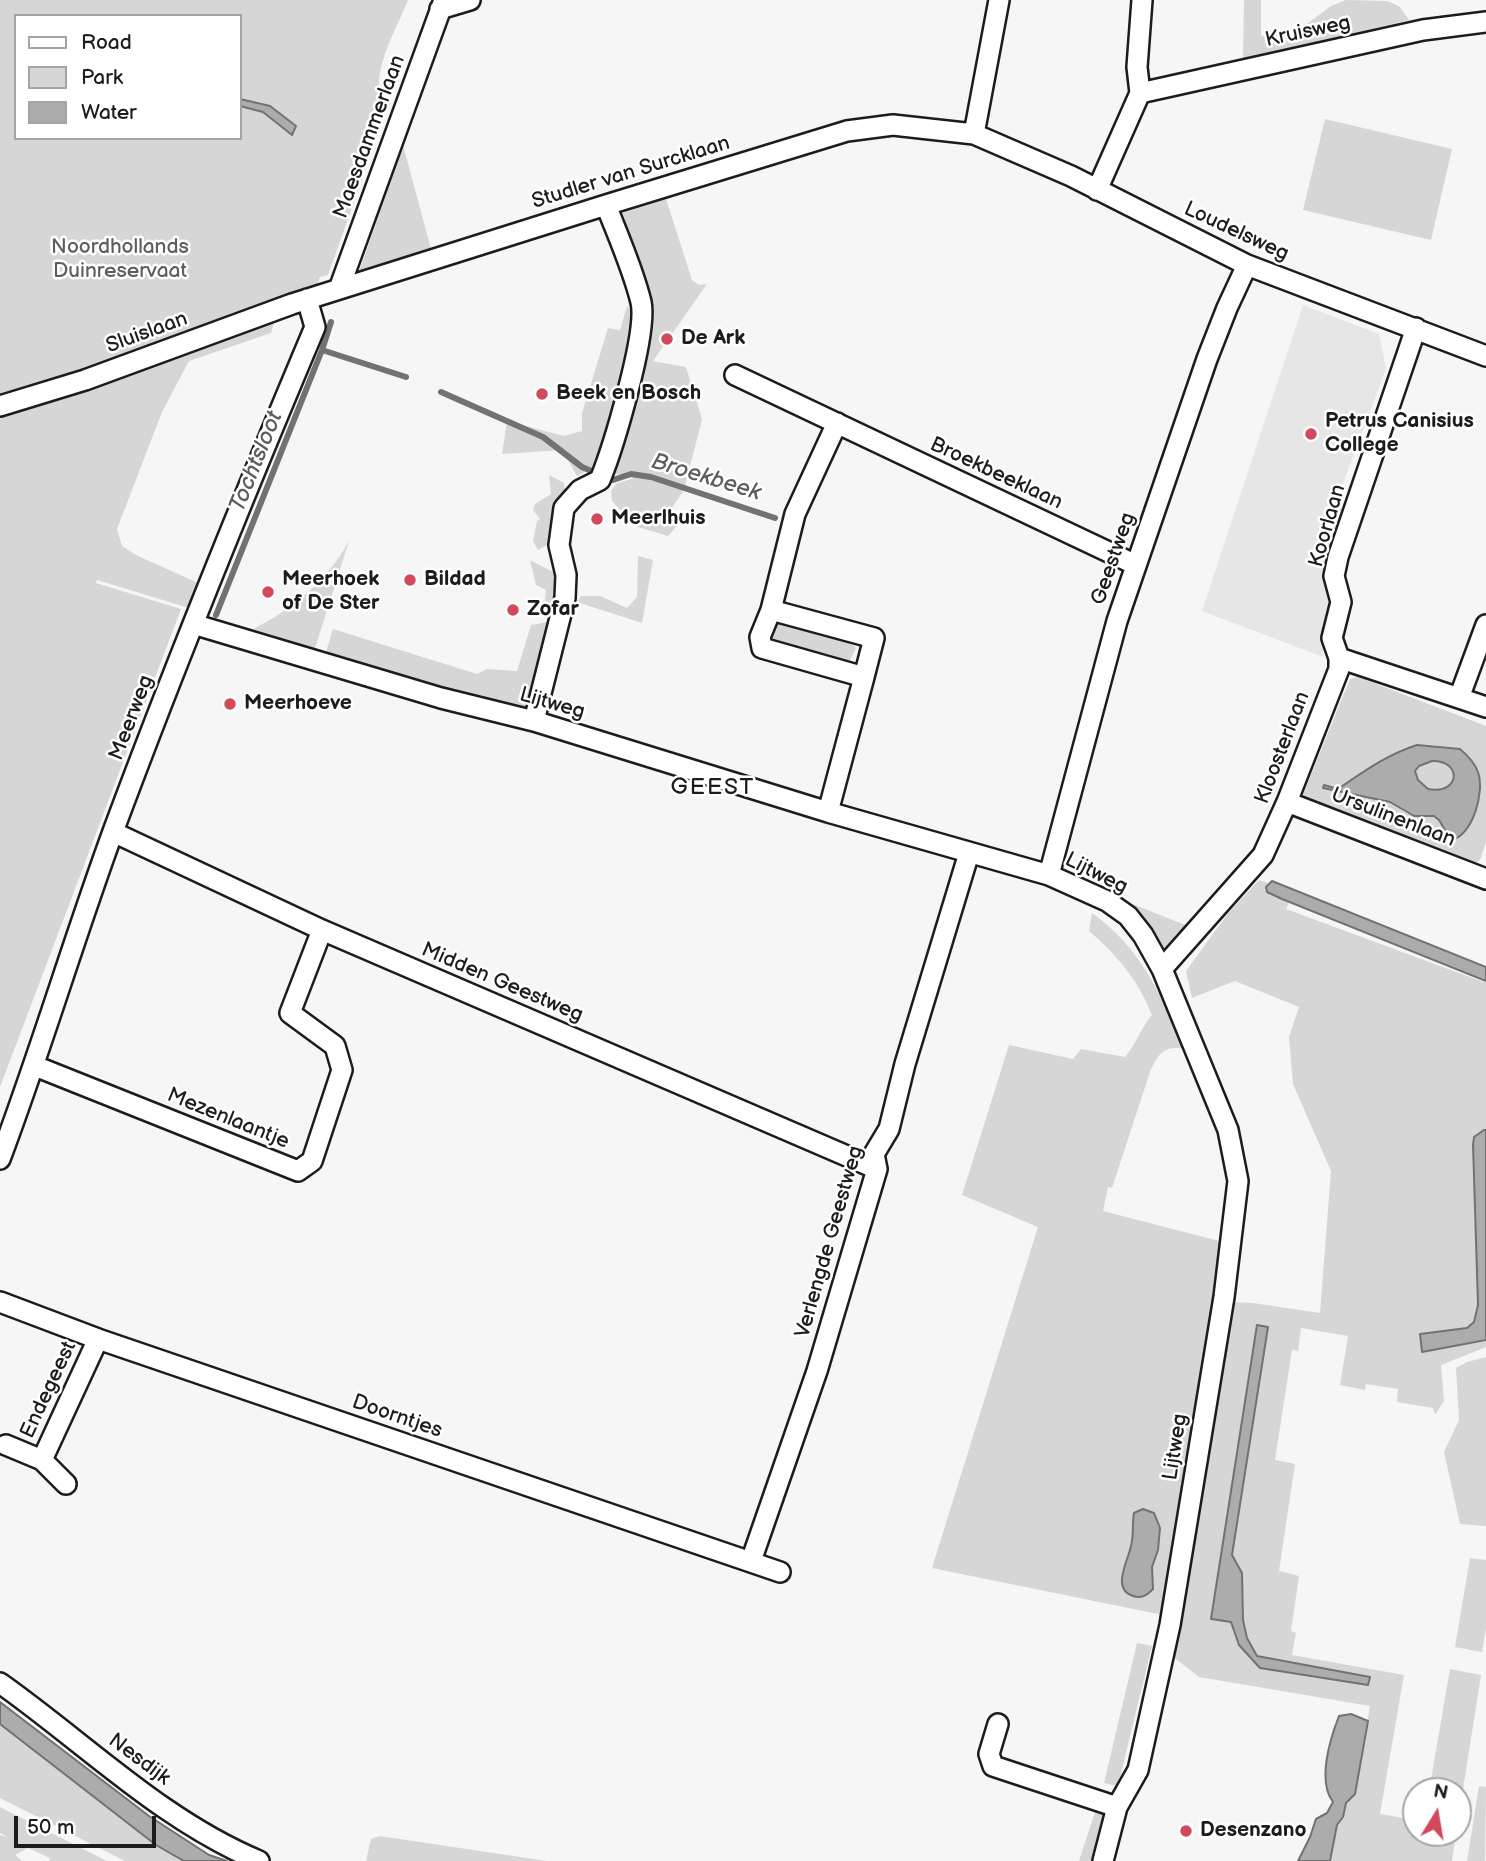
<!DOCTYPE html>
<html>
<head>
<meta charset="utf-8">
<style>
	body { margin:0 }
	#map { position:relative; width:1486px; height:1861px; overflow:hidden; background:#f6f6f6; font-family:"Balsamiq Sans",sans-serif }
	canvas { display:block }
	.legend { position:absolute; left:14px; top:14px; width:228px; height:126px; box-sizing:border-box; background:#fff; border:2px solid #a4a4a4; margin:0; padding:9px 12px; list-style:none; font-size:21px; color:#1c1c1c }
	.legend li { display:flex; align-items:center; gap:14px; height:35px }
	.legend b { width:35px; border:2px solid #a4a4a4 }
	.north { position:absolute; left:1402px; top:1777px; width:70px; height:70px; box-sizing:border-box; background:#fff; border:2px solid #a4a4a4; border-radius:50%; rotate:11deg; font-size:19px; font-weight:700; line-height:28px; text-align:center; color:#1c1c1c }
	.north::after { content:''; display:block; margin:auto; width:24px; height:32px; background:#d1495b; clip-path:polygon(50% 0,100% 100%,50% 72%,0 100%) }
	.scale { position:absolute; left:14px; top:1816px; width:142px; height:32px; box-sizing:border-box; border:4px solid #1c1c1c; border-top:0; padding-left:9px; font-size:21px; line-height:24px; white-space:nowrap; color:#1c1c1c; -webkit-text-stroke:5px #fff; paint-order:stroke }
</style>
</head>
<body>
<div id="map">
<canvas width="1486" height="1861"></canvas>
<ul class="legend">
<li><b style="height:9px;background:#fff"></b>Road</li>
<li><b style="height:19px;background:#d6d6d6"></b>Park</li>
<li><b style="height:19px;background:#acacac"></b>Water</li>
</ul>
<div class="north">N</div>
<div class="scale">50 m</div>
</div>
<script>
const context = document.querySelector('canvas').getContext('2d');
context.lineJoin = 'round';
function paint(path, color) {
  context.fillStyle = color;
  context.fill(path, 'evenodd');
}
function stroke(path, color, width, dash) {
  context.strokeStyle = color;
  context.lineWidth = width;
  context.lineCap = dash ? 'butt' : 'round';
  context.setLineDash(dash || []);
  context.stroke(path);
}
function write(font, color, halo, rows, align = 'center') {
  context.font = font + ' "Balsamiq Sans",sans-serif';
  context.lineWidth = 5;
  context.setLineDash([]);
  context.textBaseline = 'middle';
  context.strokeStyle = halo;
  context.fillStyle = color;
  for (const [text, x, y, turn = 0] of rows) {
    context.save();
    context.translate(x, y);
    context.rotate((+turn || 0) * Math.PI / 180);
    context.textAlign = isNaN(turn) ? turn : align;
    if (halo) context.strokeText(text, 0, 0);
    context.fillText(text, 0, 0);
    context.restore();
  }
}
const built = new Path2D(`
	M1303 305 1379 334 1386 369 1337 499 1345 516 1325 571 1331 613 1323 642V657L1202 611Z`);
const green = new Path2D(`
	M0 0H408C398 25 381 54 379 81 378 94 383 107 381 119 379 141 363 159 362 180L328 275 320 277 317 286 281 298 271 333 189 361 162 412 117 529 122 546 136 555 200 584 189 608 97 580 96 583 181 609 0 1087ZM16 16H240V138H16Z
	M1244 0H1261V36L1282 33 1308 23 1331 6 1346 0 1387 1 1399 6 1409 20 1243 60Z
	M1325 119 1452 149 1431 240 1303 210Z
	M403 145 431 249 359 272Z
	M666 199 692 280 699 285 707 284 653 361 686 367 702 419 684 490 669 512 687 515 668 536 618 521 621 511 612 501 611 491 616 484 634 478 607 472 647 321 617 215Z
	M627 306 638 319 600 464 577 476 562 450 502 454 507 421 564 436 582 431V413L608 328 620 330Z
	M549 475 564 483 565 494 553 538 549 544 538 550 533 541 537 521 540 519 533 510 535 504 551 494Z
	M349 541 315 648 253 629C293 609 327 581 349 541Z
	M638 556 653 560 642 623 577 602 581 596H600L627 608 637 597Z
	M530 560 557 574 563 581 553 613 544 606 546 590 536 585Z
	M554 621 527 712 326 652 333 629 477 674 487 669 517 671 531 625Z
	M783 622 849 641 856 648 847 666 770 641 768 633 773 623Z
	M1358 677 1486 726V842L1480 860 1473 864 1306 799 1303 794 1350 679ZM1402 749 1478 771 1439 820 1434 816H1414L1406 813 1390 802 1323 788 1324 785 1337 789Z
	M1432 761H1439L1451 768C1457 786 1444 792 1428 789L1417 780 1415 771 1419 766Z
	M1259 880 1268 883V892L1289 902 1286 909 1486 983V1130L1474 1137 1473 1145 1478 1305 1474 1322 1467 1328 1420 1334 1423 1352 1486 1340V1347L1441 1365 1444 1401 1435 1415 1433 1408 1397 1402 1398 1389 1366 1384 1365 1390 1340 1385 1348 1336 1301 1328 1298 1351 1292 1350 1275 1460 1295 1464 1279 1571 1299 1576 1291 1631 1296 1633 1292 1655 1404 1675 1380 1814 1416 1820V1833H1456L1452 1861H1330C1335 1838 1338 1810 1355 1794L1370 1706 1199 1677 1172 1656 1230 1302 1253 1303 1320 1313 1331 1171 1293 1084 1289 1037 1299 1007 1235 981 1192 998 1186 971 1229 912ZM1268 1327 1232 1555 1242 1573 1243 1620 1247 1638 1257 1656 1295 1664 1367 1685 1260 1668 1239 1645 1231 1622 1211 1618Z
	M1120 899 1190 927 1165 959Z
	M1092 913C1140 947 1162 995 1183 1048 1163 1047 1160 1052 1151 1069L1112 1188 1108 1187 1103 1211 1223 1242 1163 1615 932 1568 1038 1227 962 1195 1009 1045 1073 1059 1081 1049 1125 1057C1136 1044 1141 1028 1152 1015 1138 980 1117 955 1089 931Z
	M1486 1357V1526L1460 1524 1444 1452 1459 1420 1456 1368 1467 1362Z
	M1470 1558 1486 1560V1628L1482 1652 1455 1647Z
	M1137 1643 1152 1646 1118 1786 1104 1783Z
	M1450 1669 1481 1675 1458 1821V1791H1429Z
	M0 1724 156 1845 184 1861H125L0 1798Z
	M1479 1786 1486 1787 1485 1861H1467Z
	M0 1807 107 1861H49L50 1858 28 1848 15 1855 22 1861H0V1835L7 1837 0 1833Z
	M1096 1809 1102 1812 1106 1818 1097 1861H1079Z
	M380 1836 540 1860 546 1861H366L371 1839Z`);
const water = new Path2D(`
	M240 99 270 106 296 126 292 135 263 112 240 106Z
	M1417 745 1460 749C1467 755 1475 763 1478 772 1485 791 1473 836 1451 840L1439 820 1434 816H1414L1390 802 1323 788 1324 785 1338 789C1363 772 1388 754 1417 745ZM1432 761C1462 760 1461 795 1428 789L1418 780 1415 771 1419 766Z
	M1272 881 1486 967V981L1282 899 1267 892 1266 887Z
	M1484 1130H1486V1340L1422 1352 1420 1334 1467 1328 1474 1322 1478 1305 1473 1145 1474 1137Z
	M1257 1325 1268 1327 1232 1555 1242 1573 1243 1620 1247 1638 1257 1656 1370 1677 1368 1685 1260 1668 1239 1645 1231 1622 1211 1619Z
	M1143 1509 1154 1513 1160 1528 1158 1550 1152 1567 1153 1589C1147 1595 1142 1599 1133 1596 1111 1589 1128 1561 1131 1546 1134 1535 1132 1524 1134 1513Z
	M0 1702 149 1816 209 1855 227 1861H184L156 1845 0 1724Z
	M1351 1714 1368 1721 1355 1794 1346 1803 1343 1817 1337 1825 1330 1861H1298L1310 1837 1316 1819 1327 1813 1333 1802C1317 1781 1330 1739 1339 1716Z`);
const stream = new Path2D(`
	M322 350 406 377
	M441 392 543 437 582 467 613 480 631 474 651 477 775 518
	M216 615 322 350 331 322`);
const street = new Path2D(`
	M440 9 470 0
	M1140 93 1423 30 1486 22
	M974 134 999 0
	M1097 190 1140 93 1137 67 1142 0
	M339 289 444 0
	M735 375 1136 565
	M0 406 85 380 292 304 606 205 847 131 893 125 974 134 1071 176 1247 265 1486 356
	M771 610 874 638 864 677
	M193 624 441 698 534 721 828 812 1049 875 1107 901 1128 916 1143 935 1162 969 1228 1130 1238 1181 1224 1297 1170 1625 1138 1770 1117 1807 1103 1861
	M1339 658 1486 707
	M1459 698 1486 625
	M534 721 565 598 566 575 559 545 564 508 580 490 600 480C613 448 648 333 641 302 633 269 618 236 606 205
	M1287 802 1486 879
	M828 812 864 677 762 648 760 637 771 610 795 514 837 423
	M113 832 322 930 877 1169
	M1049 875 1117 621 1207 359 1227 308 1247 265
	M1162 969 1263 855 1287 802 1339 669V658L1332 638 1341 602 1334 576 1338 557 1416 328
	M35 1066 298 1171 312 1161 342 1070 335 1046 290 1013 322 930
	M0 1159C41 1050 74 938 114 829 177 660 245 493 315 327L307 299
	M0 1302 98 1339 780 1572
	M6 1445 42 1460 66 1484
	M42 1460 98 1339
	M751 1561 817 1371 877 1169 874 1154 889 1129 905 1064 969 853
	M0 1683C85 1743 161 1820 259 1861
	M998 1724 989 1754 993 1766 1117 1807`);
const markers = [
	[667,339,7,"#d1495b"],
	[542,394,7,"#d1495b"],
	[1311,434,7,"#d1495b"],
	[597,519,7,"#d1495b"],
	[410,580,7,"#d1495b"],
	[268,592,7,"#d1495b"],
	[513,610,7,"#d1495b"],
	[230,704,7,"#d1495b"],
	[1186,1831,7,"#d1495b"]
];
const streetNames = [
	["Kruisweg",1308,32,-12],
	["Maesdammerlaan",370,137,-70],
	["Studler van Surcklaan",631,173,-17],
	["Loudelsweg",1236,232,25],
	["Sluislaan",147,333,-20],
	["Broekbeeklaan",996,474,25],
	["Koorlaan",1328,526,-74],
	["Geestweg",1114,559,-71],
	["Lijtweg",552,704,16],
	["Meerweg",132,718,-69],
	["Kloosterlaan",1283,748,-69],
	["Ursulinenlaan",1393,818,21],
	["Lijtweg",1096,874,27],
	["Midden Geestweg",502,983,23],
	["Mezenlaantje",228,1119,22],
	["Verlengde Geestweg",830,1242,-74],
	["Endegeest",49,1390,-65],
	["Doorntjes",397,1417,19],
	["Lijtweg",1176,1447,-81],
	["Nesdijk",139,1760,37]
];
const parkNames = [
	["Noordhollands",120,248],
	["Duinreservaat",120,272]
];
const poiNames = [
	["De Ark",681,339],
	["Beek en Bosch",556,394],
	["Petrus Canisius",1325,422],
	["College",1325,446],
	["Meerlhuis",611,519],
	["Meerhoek",282,580],
	["of De Ster",282,604],
	["Bildad",424,580],
	["Zofar",527,610],
	["Meerhoeve",244,704],
	["Desenzano",1200,1831]
];
const waterNames = [
	["Tochtsloot",257,462,-68],
	["Broekbeek",706,478,17]
];
const neighbourhoodNames = [
	["GEEST",713,788]
];
paint(built, '#e6e6e6');
paint(green, '#d6d6d6');
paint(water, '#acacac');
stroke(water, '#727272', 2);
stroke(stream, '#727272', 6);
stroke(street, '#1c1c1c', 24);
stroke(street, '#fff', 19);
for (const [x, y, r, color] of markers) {
  const dot = new Path2D();
  dot.arc(x, y, r, 0, 2 * Math.PI);
  context.fillStyle = color;
  context.fill(dot);
  stroke(dot, '#fff', 2.5);
}
write('21px', '#1c1c1c', '#fff', streetNames);
write('21px', '#5d5d5d', '#fff', parkNames);
write('bold 21px', '#1c1c1c', '#fff', poiNames, 'left');
write('italic 23px', '#5d5d5d', '#fff', waterNames);
context.letterSpacing = '2px';
write('23px', '#1c1c1c', '#fff', neighbourhoodNames);
context.letterSpacing = '0px';
</script>
</body>
</html>
